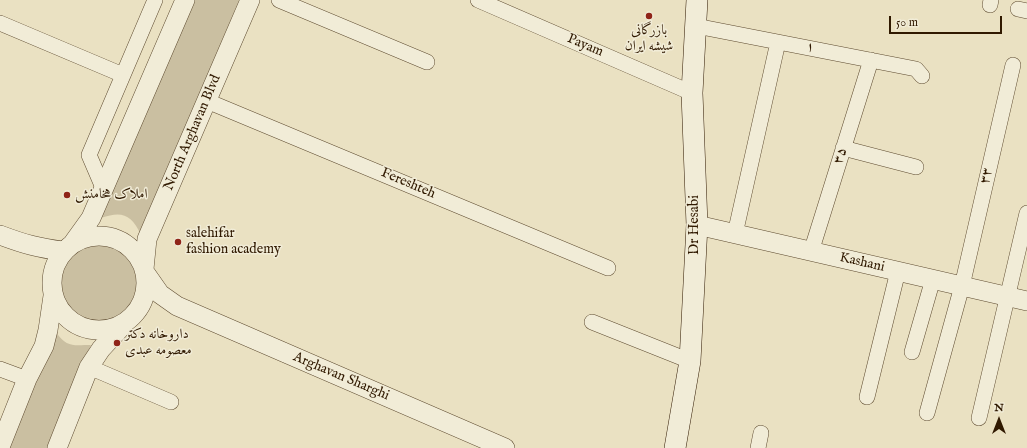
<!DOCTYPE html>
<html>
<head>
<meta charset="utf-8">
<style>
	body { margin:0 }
	#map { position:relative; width:1027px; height:448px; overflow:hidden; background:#eae1c2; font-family:"IM FELL English",serif }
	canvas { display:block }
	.north { position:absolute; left:979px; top:400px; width:40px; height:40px; -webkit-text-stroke:3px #f1ecd7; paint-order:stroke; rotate:0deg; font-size:11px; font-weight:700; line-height:16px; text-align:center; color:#301900 }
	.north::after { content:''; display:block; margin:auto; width:14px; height:18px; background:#301900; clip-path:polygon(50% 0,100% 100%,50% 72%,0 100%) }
	.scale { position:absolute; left:889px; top:16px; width:113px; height:18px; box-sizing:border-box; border:2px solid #301900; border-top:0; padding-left:5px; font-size:12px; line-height:14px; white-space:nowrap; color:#301900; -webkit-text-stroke:3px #f1ecd7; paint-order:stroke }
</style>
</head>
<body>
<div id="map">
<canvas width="1027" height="448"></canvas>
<div class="north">N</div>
<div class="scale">50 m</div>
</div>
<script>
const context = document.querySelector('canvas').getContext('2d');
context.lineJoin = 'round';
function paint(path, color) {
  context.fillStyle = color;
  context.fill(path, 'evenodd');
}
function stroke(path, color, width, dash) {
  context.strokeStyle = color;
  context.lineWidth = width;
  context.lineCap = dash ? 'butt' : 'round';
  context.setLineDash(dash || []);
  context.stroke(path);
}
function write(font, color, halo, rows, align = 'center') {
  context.font = font + ' "IM FELL English",Amiri,serif';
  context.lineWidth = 3;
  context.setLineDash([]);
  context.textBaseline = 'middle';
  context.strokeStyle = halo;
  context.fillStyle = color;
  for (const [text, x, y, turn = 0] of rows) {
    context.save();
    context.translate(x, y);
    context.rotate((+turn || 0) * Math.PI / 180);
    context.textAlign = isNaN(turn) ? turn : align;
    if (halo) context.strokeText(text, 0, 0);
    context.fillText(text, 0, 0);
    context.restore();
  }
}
const green = new Path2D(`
	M193 0H239L141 235C131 214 122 211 101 218Z
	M59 282a40 40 0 1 1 80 0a40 40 0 1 1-80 0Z
	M56 332C67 348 73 345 91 345L53 432 47 448H8Z`);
const minor = new Path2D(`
	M279 0 427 62
	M478 0 692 93
	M990 5 991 0
	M1018 9 1027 11
	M0 23 123 75
	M696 26 916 69 922 76
	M207 101 608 268
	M843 148 916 167
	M104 190 89 155 155 0
	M735 234 778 42
	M811 252 871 60
	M592 322 690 361
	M912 352 933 279
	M89 367 171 402
	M0 369 27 379
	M867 397 898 271
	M927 413 962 286 1013 65
	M979 418 1027 213
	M758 448 761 433`);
const tertiary = new Path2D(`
	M697 225 1027 301
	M0 235C24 244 38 248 63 251
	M52 283a47 47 0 1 1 94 0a47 47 0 1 1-94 0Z
	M73 243 91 218 185 0
	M144 269 147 239 250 0
	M146 274 160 294 177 306 505 448
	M0 447 27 379 44 346 48 330 53 296
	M57 448 89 367 101 349 124 324`);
const secondary = new Path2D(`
	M675 448 690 361 697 225 692 93 697 0`);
const markers = [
	[649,16,4,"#8f2418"],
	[67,195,4,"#8f2418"],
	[178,242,4,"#8f2418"],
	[117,343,4,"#8f2418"]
];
const poiNames = [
	["بازرگانی",649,31,"center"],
	["شیشه ایران",649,47,"center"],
	["املاک هخامنش",75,195],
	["salehifar",186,234],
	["fashion academy",186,250],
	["داروخانه دکتر",125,335],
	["معصومه عبدی",125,351]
];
const streetNames = [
	["Payam",585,46,23],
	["۱",810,48,11],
	["North Arghavan Blvd",193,133,-67],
	["۳۵",841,156,-73],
	["۳۳",987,176,-77],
	["Fereshteh",408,184,23],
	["Dr Hesabi",695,225,-90],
	["Kashani",862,263,13],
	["Arghavan Sharghi",341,377,23]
];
paint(green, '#cabfa1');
stroke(minor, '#5e4b30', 16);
stroke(tertiary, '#5e4b30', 20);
stroke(secondary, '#301900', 22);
stroke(minor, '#f1ecd7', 15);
stroke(tertiary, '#f1ecd7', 19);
stroke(secondary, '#f1ecd7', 21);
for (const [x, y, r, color] of markers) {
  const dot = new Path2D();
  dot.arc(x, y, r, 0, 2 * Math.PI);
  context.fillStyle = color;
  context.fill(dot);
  stroke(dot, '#f1ecd7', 1.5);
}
write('14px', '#301900', '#f1ecd7', poiNames, 'left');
write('14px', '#301900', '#f1ecd7', streetNames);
</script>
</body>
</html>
